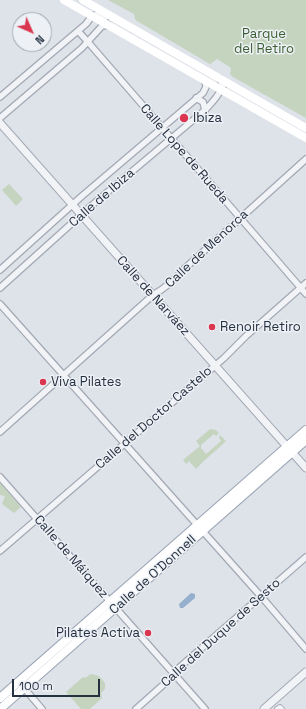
<!DOCTYPE html>
<html>
<head>
<meta charset="utf-8">
<style>
	body { margin:0 }
	#map { position:relative; width:306px; height:709px; overflow:hidden; background:#dee2e9; font-family:"Space Grotesk",sans-serif }
	canvas { display:block }
	.north { position:absolute; left:12px; top:12px; width:40px; height:40px; box-sizing:border-box; background:#edf1f6; border:1px solid #9da4ae; border-radius:50%; rotate:135deg; font-size:11px; font-weight:700; line-height:16px; text-align:center; color:#253041 }
	.north::after { content:''; display:block; margin:auto; width:14px; height:18px; background:#db3650; clip-path:polygon(50% 0,100% 100%,50% 72%,0 100%) }
	.scale { position:absolute; left:12px; top:679px; width:88px; height:18px; box-sizing:border-box; border:2px solid #253041; border-top:0; padding-left:5px; font-size:12px; line-height:14px; white-space:nowrap; color:#253041; -webkit-text-stroke:3px #edf1f6; paint-order:stroke }
</style>
</head>
<body>
<div id="map">
<canvas width="306" height="709"></canvas>
<div class="north">N</div>
<div class="scale">100 m</div>
</div>
<script>
const context = document.querySelector('canvas').getContext('2d');
context.lineJoin = 'round';
function paint(path, color) {
  context.fillStyle = color;
  context.fill(path, 'evenodd');
}
function stroke(path, color, width, dash) {
  context.strokeStyle = color;
  context.lineWidth = width;
  context.lineCap = dash ? 'butt' : 'round';
  context.setLineDash(dash || []);
  context.stroke(path);
}
function write(font, color, halo, rows, align = 'center') {
  context.font = font + ' "Space Grotesk",sans-serif';
  context.lineWidth = 3;
  context.setLineDash([]);
  context.textBaseline = 'middle';
  context.strokeStyle = halo;
  context.fillStyle = color;
  for (const [text, x, y, turn = 0] of rows) {
    context.save();
    context.translate(x, y);
    context.rotate((+turn || 0) * Math.PI / 180);
    context.textAlign = isNaN(turn) ? turn : align;
    if (halo) context.strokeText(text, 0, 0);
    context.fillText(text, 0, 0);
    context.restore();
  }
}
const green = new Path2D(`
	M108 0H306V118L233 77 230 74 231 68 217 59 212 63 210 64 137 21 135 19 134 14Z
	M9 184 23 199 16 206 2 190Z
	M210 429 216 430 219 433 216 436 214 434 201 445V448L206 454 221 441 219 438 220 435 226 441C216 451 205 459 196 469L189 461 186 464 183 460 200 446 196 441Z
	M0 483 21 507 14 513 2 504 5 496 0 495Z
	M91 674 99 676 105 683V689L101 693 102 698 90 709H81L66 692 83 677 85 678Z`);
const water = new Path2D(`
	M191 593 195 594V598L183 608H180L179 604Z`);
const pedestrian = new Path2D(`
	M277 709 280 707 282 709`);
const minor = new Path2D(`
	M78 31 88 42 306 294
	M0 97 86 24 92 16 98 14 106 17
	M196 98 203 102 205 110
	M0 118 82 48 102 26 108 25
	M0 270 82 196 203 93 206 87 205 81
	M0 288 91 206 205 110C212 103 219 95 223 86L220 79
	M0 304 266 602 306 649
	M0 432 153 295C165 288 175 280 184 269L306 159
	M0 477 205 709
	M0 551 224 358 246 336 306 283
	M24 688 42 709
	M136 709 172 677 173 673 306 557`);
const tertiary = new Path2D(`
	M0 123 306 468
	M264 709 306 672`);
const secondary = new Path2D(`
	M64 0 306 138
	M83 0 306 128`);
const primary = new Path2D(`
	M0 698 306 430
	M0 709 306 440`);
const markers = [
	[184,118,5,"#db3650"],
	[212,327,4,"#db3650"],
	[43,382,4,"#db3650"],
	[148,633,4,"#db3650"]
];
const parkNames = [
	["Parque",264,34],
	["del Retiro",264,49]
];
const poiNames = [
	["Ibiza",193,118],
	["Renoir Retiro",220,327],
	["Viva Pilates",51,382],
	["Pilates Activa",140,633,"right"]
];
const streetNames = [
	["Calle Lope de Rueda",184,154,49],
	["Calle de Ibiza",102,198,-41],
	["Calle de Menorca",207,249,-43],
	["Calle de Narváez",153,296,48],
	["Calle del Doctor Castelo",154,418,-41],
	["Calle de Máiquez",71,557,49],
	["Calle de O'Donnell",153,575,-42],
	["Calle del Duque de Sesto",221,633,-42]
];
paint(green, '#c4d4be');
paint(water, '#95b0cd');
stroke(pedestrian, '#a3a9b3', 6);
stroke(minor, '#a3a9b3', 8);
stroke(tertiary, '#a3a9b3', 9);
stroke(primary, '#9ca6b6', 10);
stroke(pedestrian, '#f1f3f7', 4);
stroke(minor, '#f1f3f7', 5.5);
stroke(tertiary, '#f1f3f7', 7);
stroke(secondary, '#fff', 8);
stroke(primary, '#fff', 8);
for (const [x, y, r, color] of markers) {
  const dot = new Path2D();
  dot.arc(x, y, r, 0, 2 * Math.PI);
  context.fillStyle = color;
  context.fill(dot);
  stroke(dot, '#edf1f6', 1.5);
}
write('13px', '#3a5e31', '#edf1f6', parkNames);
write('13px', '#253041', '#edf1f6', poiNames, 'left');
write('13px', '#253041', '#edf1f6', streetNames);
</script>
</body>
</html>
